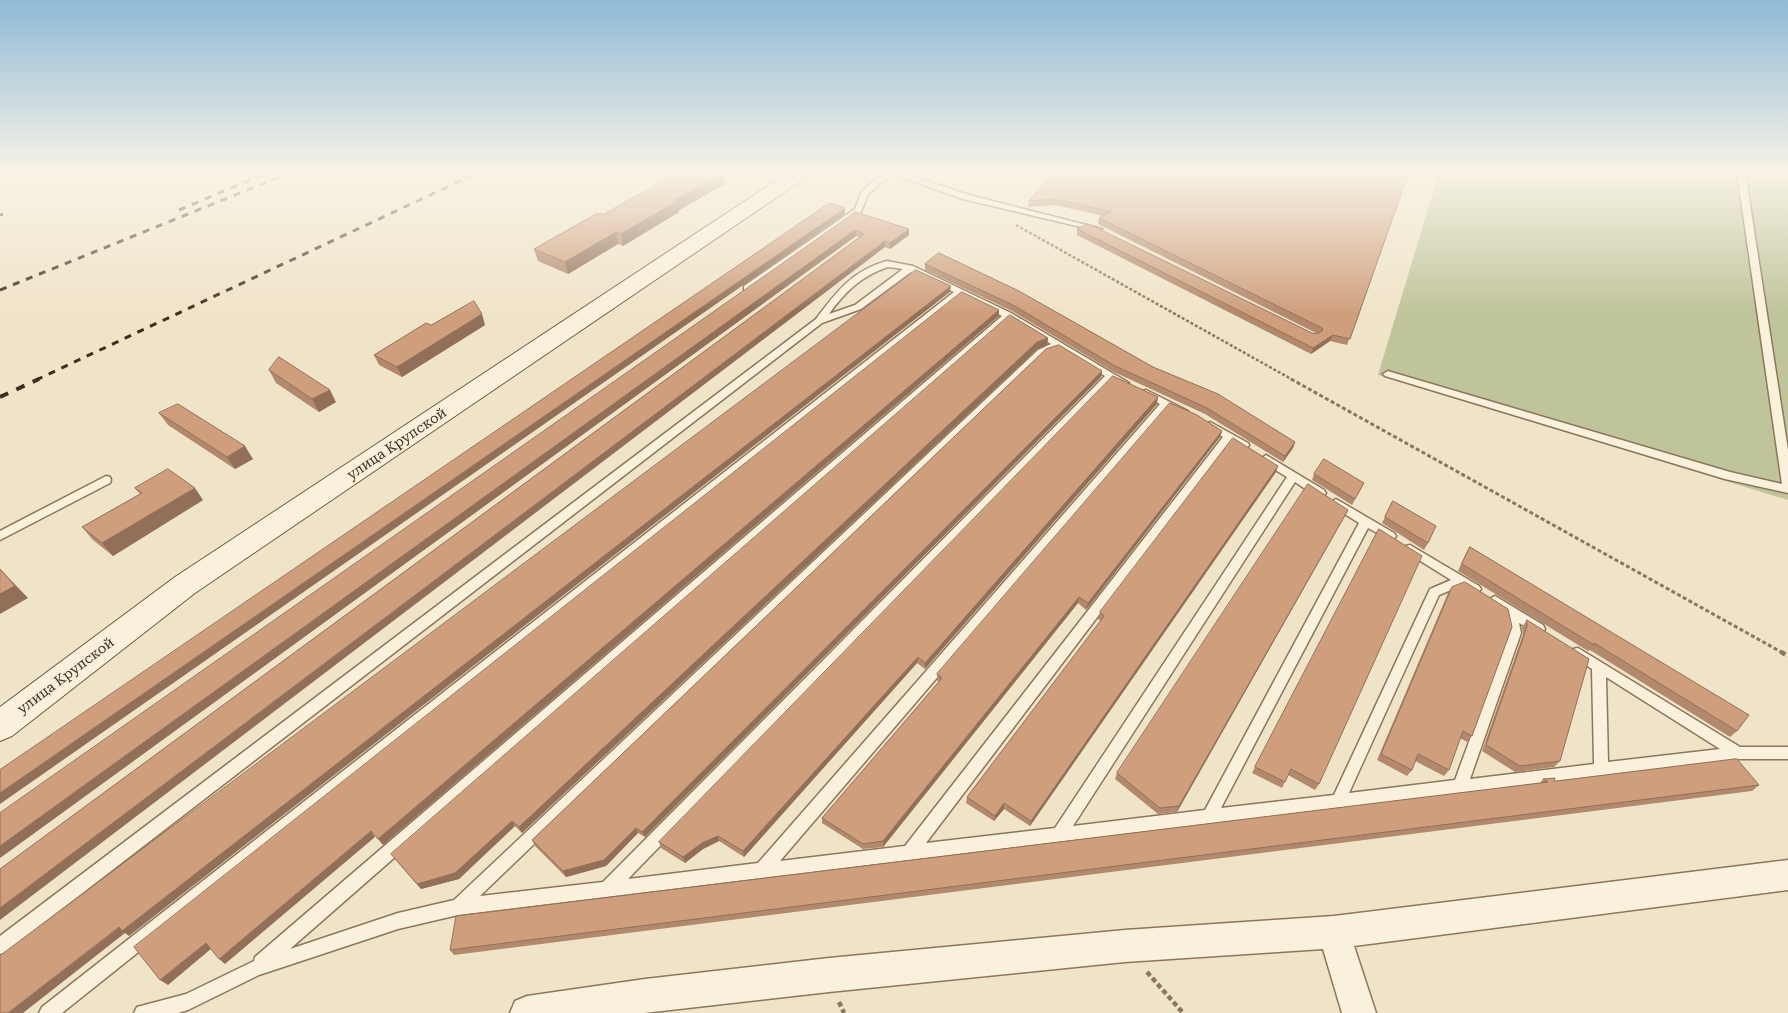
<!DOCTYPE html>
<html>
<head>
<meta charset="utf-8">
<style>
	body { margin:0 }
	canvas { display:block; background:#f0e4c8 }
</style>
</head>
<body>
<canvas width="1788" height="1013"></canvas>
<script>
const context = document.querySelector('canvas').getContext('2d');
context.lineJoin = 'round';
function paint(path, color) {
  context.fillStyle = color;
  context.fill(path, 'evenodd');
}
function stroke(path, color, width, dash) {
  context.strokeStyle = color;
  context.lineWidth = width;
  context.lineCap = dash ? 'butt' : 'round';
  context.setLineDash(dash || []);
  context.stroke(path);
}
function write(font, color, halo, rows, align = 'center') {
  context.font = font + ' "Roboto Serif",serif';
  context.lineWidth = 4;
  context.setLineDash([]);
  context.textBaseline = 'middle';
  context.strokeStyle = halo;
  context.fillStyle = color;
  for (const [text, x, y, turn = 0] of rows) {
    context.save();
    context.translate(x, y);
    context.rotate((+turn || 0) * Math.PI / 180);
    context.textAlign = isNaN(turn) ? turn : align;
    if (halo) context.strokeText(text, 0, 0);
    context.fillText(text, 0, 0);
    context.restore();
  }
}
const cemetery = new Path2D(`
	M1439 172H1788V500L1378 375Z`);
const pathFar2 = new Path2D(`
	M1016 225 1293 380`);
const pathFar1 = new Path2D(`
	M1291 379 1783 653`);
const path = new Path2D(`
	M1781 652 1788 656
	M1147 972 1183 1013
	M839 1002 844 1013`);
const lane = new Path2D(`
	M885 172H900L969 195 1102 229 1098 231 963 199 892 174 868 194 861 212 750 290H744V286L855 209 862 191Z
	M1737 172H1745L1788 450V493L1725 479 1385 376 1383 374 1388 371 1391 372 1730 472 1782 484Z
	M887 261 913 266 1011 313 1129 383 1124 386 1112 380 628 879 758 863 1160 404 1142 395 1141 393 1142 391 1146 390 1188 411 1183 414 1168 408 780 861 905 846 1223 437 1206 427 1205 425 1210 422 1248 443 1249 445 1248 447H1240L1230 442 926 843 1055 828 1287 477 1262 462 1261 459 1266 455 1324 490 1326 493 1324 496H1316L1295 482 1073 826 1205 810 1359 523 1332 506 1330 503 1336 499 1394 533 1396 536 1394 539 1390 540 1368 528 1221 808 1334 795 1430 589 1451 580 1406 552 1404 549 1406 546 1410 545 1479 586 1481 589 1479 592 1475 594 1461 586 1439 595 1349 793 1455 780 1509 633 1505 614 1491 604 1489 601 1491 598 1495 596 1543 625 1545 629 1543 633 1539 634 1519 623 1521 633 1470 779 1594 764 1592 669 1573 657 1572 653 1573 649 1578 648 1740 747H1788V759H1738L458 915 398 929 259 975 188 1010 178 1013H134L137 1007 186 994 254 961 255 957 1002 316 961 296 62 1013H39L42 1007 954 292 911 272 861 309 822 323 6 952 0 954V936L816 319C836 292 853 270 887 261ZM888 267 903 269 855 305 829 314C845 292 861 276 888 267ZM1009 319 1051 344 1038 350 454 900 398 913 290 949ZM1058 348 1105 376 603 882 480 896 1044 354ZM1606 677 1720 749 1608 762Z
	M106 476 110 477 111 480 110 483 0 540V531Z`);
const street = new Path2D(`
	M1788 860V890L1354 946 1376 1013H1342L1323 949 1125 962 829 992 644 1013H510L515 1001 527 996 645 979 829 958 1125 930 1334 916Z`);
const secondary = new Path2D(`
	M789 172H811L808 176 195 593 12 736 0 741V707L175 577Z`);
const railFar1 = new Path2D(`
	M179 210 269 172
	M0 215 3 214
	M0 290 292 172
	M36 380 479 172`);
const rail = new Path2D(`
	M0 397 39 379`);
const wall = new Path2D(`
	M1055 172H1409L1347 345 1330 341 1311 354 1077 235V229L1312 333 1317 334H1318L1098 224 1099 218 1103 216 1055 205 1028 207 1029 201Z
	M725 184 679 210V212L623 246 618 244 568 274 538 261 534 249 604 214Z
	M856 212 909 235 890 249 856 236 0 858Z
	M925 264 1153 367 1295 442 1293 448 1283 462 1205 414 1114 372 1012 311 925 270Z
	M431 325H485L402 377 379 365 374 355Z
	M1048 338 1047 345 1037 349 522 833 515 826 459 879 421 889 395 859Z
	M269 370 336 402 319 412 276 383Z
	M1102 371 1101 377 645 837 638 833 606 866 566 877 535 846 532 840Z
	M1157 404 925 669 917 663 744 857 719 841 703 849 685 863 661 848 659 842Z
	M159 413 253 459 235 469 168 425Z
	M1222 431 1220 437 1086 610 1078 603 883 847 863 849 822 823V818L939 682 937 680V674Z
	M1276 472 1030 826 1004 809 994 821 966 803 967 797 1101 621 1098 619 1100 612Z
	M1314 474 1364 483 1352 505 1312 480Z
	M135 488 203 500 113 556 93 540 82 527 140 494Z
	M1393 501 1428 543 1424 550 1382 523Z
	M1348 510 1177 812 1158 814 1115 779 1117 773Z
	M1379 529 1319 784 1315 790 1288 775 1282 788 1252 773Z
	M1470 547 1737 731 1730 737 1590 650 1588 651 1458 571 1466 553Z
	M1452 587 1472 736 1467 742 1460 738 1449 770 1444 776 1415 761 1412 770 1407 776 1377 760 1448 593Z
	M1527 620 1560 761 1554 767 1515 772 1482 751 1523 634 1522 627Z
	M1543 779 1554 781 1759 785 1752 791 454 955 450 950 1540 783Z`);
const shadedWall = new Path2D(`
	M724 172 725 184 679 210V212L623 246 621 234 675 200Z
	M845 208V214L0 804V793Z
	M909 229V235L890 249V243Z
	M855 230 856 236 0 858V846Z
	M616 232 618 244 568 274 565 262Z
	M885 241V247L0 920V908Z
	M951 286 950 292 129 936 125 933 23 1013H8Z
	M999 310V316L383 845 378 839Z
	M482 314 485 325 402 377 397 367Z
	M1333 335 1330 341 1311 354 1313 348Z
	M1048 338 1047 345 1037 349 522 833 519 827 1037 342Z
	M1102 371 1101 377 645 837 642 832Z
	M330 390 336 402 319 412 312 399Z
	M1158 397 1157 404 925 669V663Z
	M1222 431 1220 437 1086 610 1088 603Z
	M1295 442 1293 448 1283 462 1285 456Z
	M245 446 253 459 235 469 227 457Z
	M1278 466 1276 472 1030 826 1031 821Z
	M195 488 203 500 113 556 102 543Z
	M1348 510 1345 516 1177 812 1179 806Z
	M0 569 28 598 0 614Z
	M1079 597 1078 603 883 847V841Z
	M918 657 917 663 744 857 743 851Z
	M1004 803V809L994 821 995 816Z
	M512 821 515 826 459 879 421 889 417 884Z
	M636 828 638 833 606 866 566 877 563 871Z
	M371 831 375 837 225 964 219 959Z
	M718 836 719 841 703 849 685 863 683 857 702 843Z
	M206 943 212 948 168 985 160 980Z`);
const building = new Path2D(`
	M678 172H724L675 200 677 201 621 234 616 232 565 262 534 249 596 214H604Z
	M1055 172H1409L1350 339 1333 335 1313 348 1077 229 1087 224 1093 226 1312 333 1317 334 1323 330 1322 328 1099 218 1111 212 1055 199 1029 201Z
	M830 203 845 208 0 793V770Z
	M856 212 909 229 890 243 885 241 0 908V869L864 234 855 230 0 846V813Z
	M939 253 1019 291 1153 367 1218 394 1295 442 1285 456 1207 408 1115 366 1013 305 925 264Z
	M916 270 951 286 122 931 119 927 8 1013H0V956Z
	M962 292 999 310 378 839 371 831 219 959 206 943 160 980 134 947Z
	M474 301 482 314 397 367 374 355 426 323 431 325Z
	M1010 315 1048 338 1037 342 519 827 512 821 455 873 417 884 391 854Z
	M1059 345 1102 371 642 832 636 828 604 860 563 871 532 840 1046 349Z
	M279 357 330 390 312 399 269 370Z
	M1113 376 1158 397 925 663 918 657 743 851 718 836 702 843 683 857 659 842Z
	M1170 403 1197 415 1222 431 1088 603 1079 597 883 841 863 844 822 818 942 678 937 674Z
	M178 404 245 446 227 457 159 413Z
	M1233 438 1278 466 1031 821 1004 803 995 816 967 797 1104 616 1100 612Z
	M1324 459 1364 483 1355 499 1314 474Z
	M168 469 195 488 102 543 82 527 142 493 135 488Z
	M1308 484 1348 510 1179 806 1160 808 1117 773Z
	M1393 501 1436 526 1428 543 1385 517Z
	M1379 529 1422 556 1319 784 1291 769 1285 782 1255 767Z
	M1470 547 1749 715 1737 731 1594 643V645L1462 564Z
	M0 569 15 586 0 594Z
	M1465 582 1508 609 1512 627 1472 736 1463 731 1449 770 1418 754 1412 770 1381 754 1452 587Z
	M1527 620 1589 659 1560 761 1520 766 1486 745 1527 627Z
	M1737 759 1759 785 450 950 456 916 1548 782 1543 779 1555 778 1554 781Z`);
const streetNames = [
	["улица Крупской",397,444,-34],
	["улица Крупской",66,676,-37]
];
paint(cemetery, '#bfc49a');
stroke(lane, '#8d765c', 3);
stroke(street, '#8d765c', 3);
stroke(secondary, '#6f573f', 2);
stroke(pathFar2, '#8d765c', 2.5, [3, 2]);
stroke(pathFar1, '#8d765c', 3, [4, 2.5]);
stroke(path, '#8d765c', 4.5, [5, 3]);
paint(lane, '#faf1dc');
paint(street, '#faf1dc');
paint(secondary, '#faf1dc');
stroke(railFar1, '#3d2e20', 3, [7, 7]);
stroke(rail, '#3d2e20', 4, [9, 9]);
paint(wall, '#b2896c');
paint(shadedWall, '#916f58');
paint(building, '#cf9f7d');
stroke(building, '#916f58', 1);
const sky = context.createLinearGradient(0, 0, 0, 314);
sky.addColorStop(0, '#8fbad6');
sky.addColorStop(0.55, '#f8f3e6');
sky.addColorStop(1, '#f8f3e600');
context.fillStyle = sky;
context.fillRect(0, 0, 1788, 314);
write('14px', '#3d2e20', '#f7eed8', streetNames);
</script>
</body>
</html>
